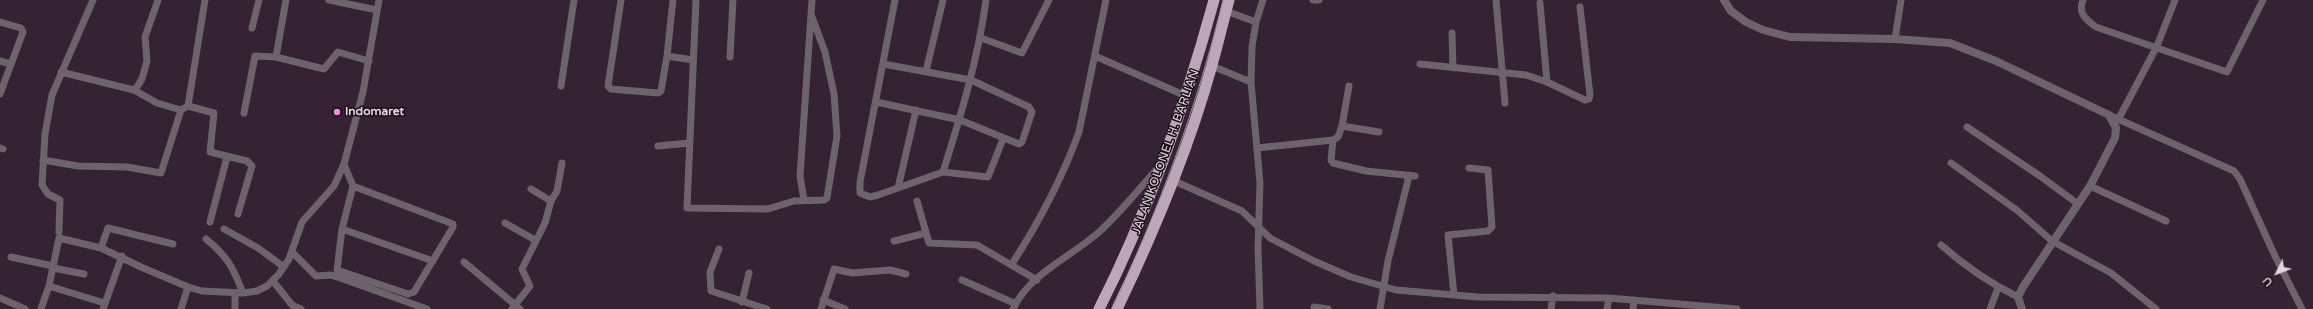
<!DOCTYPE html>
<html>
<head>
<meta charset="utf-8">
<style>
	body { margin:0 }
	#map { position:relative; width:2313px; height:309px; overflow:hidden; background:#352232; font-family:"Varela Round",sans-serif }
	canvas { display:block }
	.north { position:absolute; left:2257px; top:253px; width:40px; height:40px; -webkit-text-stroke:3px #180f16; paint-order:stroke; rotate:228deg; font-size:11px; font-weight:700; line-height:16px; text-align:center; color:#e2d5e0 }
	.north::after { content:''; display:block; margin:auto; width:14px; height:18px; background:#e2d5e0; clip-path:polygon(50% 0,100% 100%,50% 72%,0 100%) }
</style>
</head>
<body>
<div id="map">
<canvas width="2313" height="309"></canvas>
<div class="north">U</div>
</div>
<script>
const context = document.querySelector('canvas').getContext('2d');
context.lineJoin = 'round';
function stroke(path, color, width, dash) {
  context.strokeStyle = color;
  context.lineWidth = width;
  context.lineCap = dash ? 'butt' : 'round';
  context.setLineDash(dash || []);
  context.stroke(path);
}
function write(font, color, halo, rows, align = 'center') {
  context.font = font + ' "Varela Round",sans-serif';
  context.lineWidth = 3;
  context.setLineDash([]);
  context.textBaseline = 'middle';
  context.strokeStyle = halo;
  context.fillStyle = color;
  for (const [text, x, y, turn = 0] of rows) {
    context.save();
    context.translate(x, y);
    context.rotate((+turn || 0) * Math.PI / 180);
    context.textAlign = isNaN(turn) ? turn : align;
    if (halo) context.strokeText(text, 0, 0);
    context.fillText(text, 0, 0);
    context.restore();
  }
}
const minor = new Path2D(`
	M329 0 377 10
	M621 0 608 86 611 89 658 93 661 91 667 56 673 0
	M696 0 687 208 768 209 794 201 824 200 827 198 837 136 834 94 825 52 812 17
	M895 0 860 182V193L870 197 878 195 943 172 988 177 1003 139
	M1313 0H1319
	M1496 0 1505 103
	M2083 0C2078 13 2085 19 2096 27L2227 72 2263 0
	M1540 3 1547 82
	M1226 11 1256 22 1263 0
	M0 22 21 28 23 32 0 94
	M252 28 259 0
	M1452 33 1453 68
	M981 38 1022 53 1049 0
	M1895 39 1901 0
	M667 56 693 60
	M1095 56 1186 96
	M276 57 324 69 338 52 369 61
	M730 57 733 0
	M0 61 11 64
	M1420 64 1526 75 1547 82 1585 100 1589 99 1590 95 1580 7
	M1212 66 1251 82 1260 183 1258 248 1260 309
	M926 71 943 0
	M61 72 134 90 157 103 181 110 188 106 214 113 210 152 247 161 252 166 238 214
	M1251 82 1252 47 1256 22
	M561 86 574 0
	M135 90 142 79 147 61 145 37 158 0
	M876 102 960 120 1019 144 1022 142 1032 112 1029 107 971 80 883 64
	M188 106 205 0
	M244 113 255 56 276 57 286 0
	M2109 115 2234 171 2240 179 2275 256 2302 309
	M2118 120 2157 46 2175 0
	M1342 126 1379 132
	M1967 127 2040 176 2078 204
	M1333 140 1331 160 1333 163 1366 171 1415 176
	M658 146 689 143
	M0 148 3 149
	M1257 148 1333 140 1338 137 1342 126 1349 86
	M43 160 78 166 127 167 161 173 181 110
	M1951 163 2018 211 2052 241 2111 273 2156 309
	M344 164 353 186 453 224V227L414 292 408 294 337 270 342 229 353 186
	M943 172C961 115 978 59 986 0
	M1172 180 1242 211 1270 238 1314 261 1351 277 1396 290 1478 297 1609 298 1737 309
	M2090 186 2166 221
	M898 188 916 110
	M531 189 551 201
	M804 200 800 176 812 0
	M917 201 929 243 977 245 1037 280
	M210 222 227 157
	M505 223 535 240
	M224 229 258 248 284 267
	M342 229 433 261
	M59 232 60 200 48 194 42 185 45 134 52 95 93 0
	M206 239C227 256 233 267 243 293
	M894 241 926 233
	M1941 245C1965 266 1989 283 2018 297
	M101 248 108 228 173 244
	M719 249 710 272 711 291 767 309
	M292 252 316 276 331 275 343 279 427 309
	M11 257 53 266
	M464 262 520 309
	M1012 264C1039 222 1062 179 1079 132L1106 0
	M53 268 84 274
	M962 280 1016 304
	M273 281 292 305 301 309
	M49 286 101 302
	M235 293V309
	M1454 295 1448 235 1488 231 1492 227 1488 170 1469 168
	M0 298 25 309
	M823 300 845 309
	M742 302 749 273
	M1314 307 1328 309
	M41 309 49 286 59 238 101 248 141 267 188 287 202 291 243 293 257 291 267 286 279 274 289 259 302 222 334 186 344 164 363 92 379 0
	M103 309 122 256
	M181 309 188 287
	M512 309 530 286 522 269 545 223 551 201 557 191 562 163
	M821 309 834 269 852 273 890 270 906 274
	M1013 309C1030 273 1071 257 1099 232 1120 213 1138 190 1157 169
	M1380 309 1388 261 1409 176
	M1551 309 1553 296
	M1607 309 1609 298
	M1633 309 1634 300
	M1990 309 1998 288`);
const tertiary = new Path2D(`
	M1724 0 1731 11 1746 22 1763 30 1790 37 1895 39 1950 43 1996 61 2109 115 2116 128 2115 138 2090 186 2023 287 2018 297 2022 309`);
const trunk = new Path2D(`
	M1099 309C1149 211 1185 106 1214 0
	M1117 309C1153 234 1190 145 1212 65 1218 44 1223 22 1229 0`);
const tram = new Path2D(`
	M1112 309C1159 209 1197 107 1223 0`);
const markers = [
	[337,112,4,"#f987e9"]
];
const poiNames = [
	["Indomaret",345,112]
];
const streetNames = [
	["JALAN KOLONEL H. BARLIAN",1166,152,-70]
];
stroke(minor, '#6d636b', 7);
stroke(tertiary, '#6d636b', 8);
stroke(trunk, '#bea6b9', 11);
stroke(tram, '#9f909d', 1);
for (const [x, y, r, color] of markers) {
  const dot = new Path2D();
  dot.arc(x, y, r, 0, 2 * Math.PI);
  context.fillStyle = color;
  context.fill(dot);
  stroke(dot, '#180f16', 1.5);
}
write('bold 12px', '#e2d5e0', '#180f16', poiNames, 'left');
write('12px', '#e2d5e0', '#180f16', streetNames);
</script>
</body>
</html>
